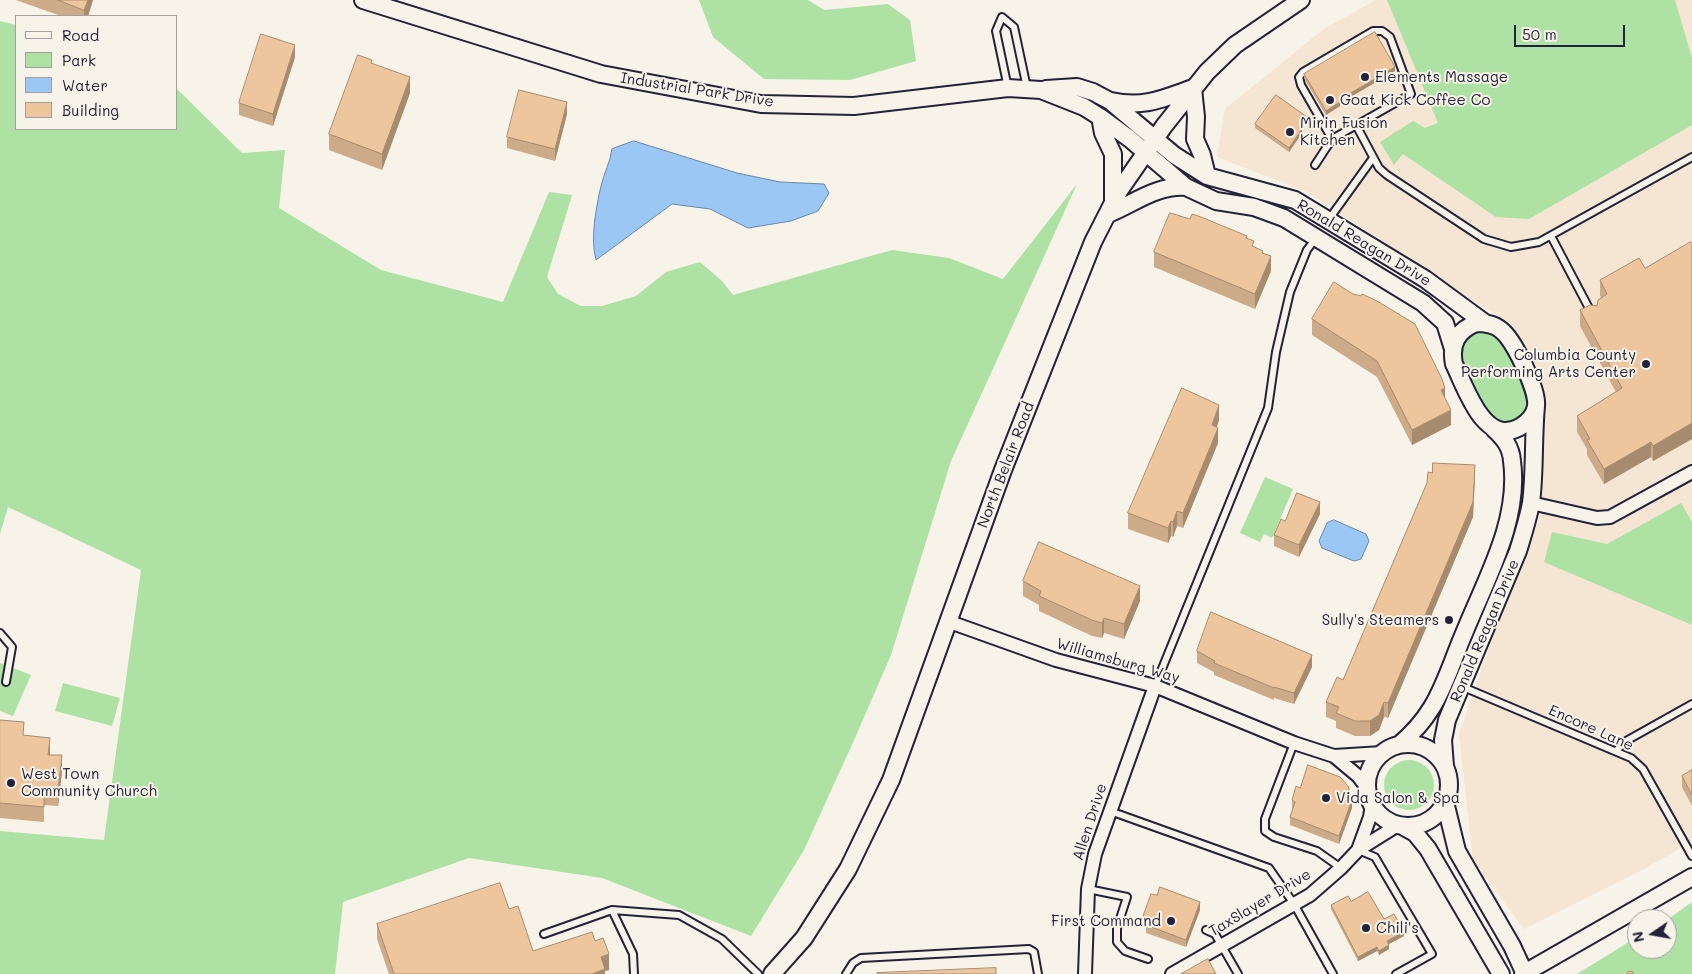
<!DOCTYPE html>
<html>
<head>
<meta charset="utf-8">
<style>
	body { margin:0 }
	#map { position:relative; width:1692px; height:974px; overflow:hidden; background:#f7f3e8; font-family:Mali,sans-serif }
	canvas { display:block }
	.legend { position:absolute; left:15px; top:15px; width:162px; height:115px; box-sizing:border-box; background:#f7f3e8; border:1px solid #a29fa3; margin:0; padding:6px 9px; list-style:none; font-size:15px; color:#22223b }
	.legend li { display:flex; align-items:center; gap:10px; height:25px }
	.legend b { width:25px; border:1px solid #a29fa3 }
	.north { position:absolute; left:1627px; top:909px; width:50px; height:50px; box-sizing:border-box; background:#f7f3e8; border:1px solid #a29fa3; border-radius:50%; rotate:258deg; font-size:14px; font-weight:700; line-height:20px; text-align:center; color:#22223b }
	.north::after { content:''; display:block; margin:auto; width:18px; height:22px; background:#22223b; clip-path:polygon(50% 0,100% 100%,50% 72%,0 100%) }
	.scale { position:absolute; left:1514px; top:25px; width:111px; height:22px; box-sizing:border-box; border:2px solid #22223b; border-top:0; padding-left:6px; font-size:15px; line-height:18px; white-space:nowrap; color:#22223b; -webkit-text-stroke:4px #f7f3e8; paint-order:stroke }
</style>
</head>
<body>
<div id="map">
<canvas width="1692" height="974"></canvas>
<ul class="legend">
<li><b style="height:6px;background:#f7f3e8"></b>Road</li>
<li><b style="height:14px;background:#ade2a4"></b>Park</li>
<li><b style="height:14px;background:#9ac7f4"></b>Water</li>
<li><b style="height:14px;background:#eec69e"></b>Building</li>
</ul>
<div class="north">N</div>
<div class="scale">50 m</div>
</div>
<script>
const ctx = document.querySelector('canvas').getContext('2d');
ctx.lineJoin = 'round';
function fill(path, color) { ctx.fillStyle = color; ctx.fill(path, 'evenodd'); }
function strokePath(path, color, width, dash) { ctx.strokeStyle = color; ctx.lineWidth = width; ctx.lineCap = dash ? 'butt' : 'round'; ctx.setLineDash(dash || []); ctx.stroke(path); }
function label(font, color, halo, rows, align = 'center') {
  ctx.font = font + ' Mali,sans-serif'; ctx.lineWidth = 4; ctx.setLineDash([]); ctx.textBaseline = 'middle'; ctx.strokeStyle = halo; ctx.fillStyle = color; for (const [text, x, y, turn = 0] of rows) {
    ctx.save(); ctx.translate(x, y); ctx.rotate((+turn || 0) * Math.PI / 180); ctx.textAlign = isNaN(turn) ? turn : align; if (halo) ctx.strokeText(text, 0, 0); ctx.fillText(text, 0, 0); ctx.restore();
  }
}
fill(new Path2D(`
	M 1376,0 L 1692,0 L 1692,841 L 1648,867 L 1524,929 L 1473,860 L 1459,734 L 1535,515 L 1547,399 L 1511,323 L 1467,297 L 1307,192 L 1217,157 L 1225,109 L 1325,28 Z`), '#f4e6d2');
fill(new Path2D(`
	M 699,0 L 808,0 L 824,10 L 888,4 L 910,20 L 916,61 L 850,80 L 764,79 L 713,37 Z
	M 1387,0 L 1675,0 L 1692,58 L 1692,125 L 1529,219 L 1496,217 L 1403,154 L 1394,165 L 1380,142 L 1413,121 L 1425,128 L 1438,123 Z
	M 0,21 L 16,25 L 16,129 L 176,129 L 176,88 L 242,153 L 285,150 L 279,208 L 381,270 L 503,302 L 549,192 L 572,195 L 547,277 L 558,294 L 581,306 L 602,306 L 636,296 L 666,272 L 700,262 L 722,281 L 733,295 L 892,250 L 949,258 L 1003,279 L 1077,184 L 951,461 L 891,655 L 855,738 L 804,850 L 751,936 L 602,878 L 469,858 L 343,902 L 335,974 L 0,974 L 0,831 L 104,840 L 141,570 L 8,507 L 0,534 Z
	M 1487,330 L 1500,336 L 1528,390 L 1529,408 L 1524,416 L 1516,421 L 1501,422 C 1486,415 1481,399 1474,385 C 1463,364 1447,332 1487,330 Z
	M 1265,477 L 1293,489 L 1272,538 L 1264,534 L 1260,542 L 1240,533 Z
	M 1681,503 L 1692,522 L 1692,625 L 1544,562 L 1552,532 L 1607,544 Z
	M 0,663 L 31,675 L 13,716 L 0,711 Z
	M 63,683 L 120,698 L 112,726 L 55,711 Z
	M1384 785a25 25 0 1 1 50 0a25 25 0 1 1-50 0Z
	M 1692,902 L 1692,974 L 1577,974 L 1637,937 L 1637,949 L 1667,949 L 1667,920 Z`), '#ade2a4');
const water = new Path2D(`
	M 634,141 L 737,173 L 780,182 L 824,184 L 829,193 L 818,211 L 791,221 L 748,228 L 710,209 L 672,204 L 596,260 C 590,239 596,208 601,186 C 604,173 610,163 612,149 Z
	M 1334,520 L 1366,534 L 1369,541 L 1361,559 L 1354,561 L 1322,548 L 1319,541 L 1327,523 Z`);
fill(water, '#9ac7f4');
strokePath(water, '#6a85aa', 1);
const service = new Path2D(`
	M 1008,88 L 996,31 L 1002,17 L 1014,27 L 1027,88
	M 1356,125 L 1379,168 L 1387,175 L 1484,239 L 1511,247 L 1539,242 L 1692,157
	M 1315,165 L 1332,139 L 1411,94 L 1390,37 L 1382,31 L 1373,31 L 1303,72 L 1299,77 L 1301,85 L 1332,139
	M 1329,219 L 1373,158
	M 1551,236 L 1591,312
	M 0,633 L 12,647 L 6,682
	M 1155,686 L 1268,408 L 1276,352 L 1290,292 L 1307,250 L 1316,238
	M 1463,687 L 1631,758 L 1643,769 L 1692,856
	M 1294,743 L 1265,819 L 1265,831 L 1274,837 L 1317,851 L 1341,868
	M 1617,750 L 1626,741 L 1692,704
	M 1110,811 L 1269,868 L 1294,904 L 1333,974
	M 1358,850 L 1375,857 L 1432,954 L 1396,974
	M 1088,889 L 1127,897 L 1117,928 L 1117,942 L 1125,951 L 1148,959
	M 612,910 L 679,915 L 722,939 L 758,974
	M 1206,930 L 1215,934 L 1238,974
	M 544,934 L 612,910 L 633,954 L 634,974
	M 846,974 L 853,963 L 861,958 L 1029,949 L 1034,952 L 1038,974`);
const minor = new Path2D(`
	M 1531,503 L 1597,518 L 1610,517 L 1692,472
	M 947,621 L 1056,660 L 1155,686 L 1294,743 L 1334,756 L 1358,776 L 1367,788
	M 1334,756 L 1382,753
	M 1358,850 L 1370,817 L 1372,804
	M 1085,974 L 1088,889 L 1095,854 L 1155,686
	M 1172,974 L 1310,895 L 1341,868 L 1358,850 L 1398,825`);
const tertiary = new Path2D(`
	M 363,0 L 601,74 L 761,104 L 854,106 L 1008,88 L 1041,90 L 1084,107 L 1100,117 L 1130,139 L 1186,187 L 1216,201 L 1254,207 L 1284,218 L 1423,303 L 1445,323 L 1453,349
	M 1046,89 L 1077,87 L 1093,92 L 1110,101 L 1174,155 L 1207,176 L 1295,200 L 1425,279 L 1485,323
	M 1111,101 C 1144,108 1162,99 1193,88 L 1196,117 L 1195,139 L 1202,155 L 1207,176
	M 1100,117 L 1103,133 L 1113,154 L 1113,200
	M 1108,214 C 1135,203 1156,185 1186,187
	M 1476,323 C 1486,323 1494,324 1501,330 C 1514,340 1538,390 1536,406 C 1535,415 1528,422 1520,427 C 1484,447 1466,388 1454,364 C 1450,344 1457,331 1476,323 Z
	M1367 785a41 41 0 1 1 82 0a41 41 0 1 1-82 0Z
	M 1399,745 C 1412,734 1423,722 1432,707 C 1446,684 1454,656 1465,631 C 1487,577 1520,520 1512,461 C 1511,447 1504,438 1494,429
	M 1445,766 L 1443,740 L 1447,720 L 1518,551 C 1523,535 1528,519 1531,503 C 1535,472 1533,438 1536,406
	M 1445,802 L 1457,851 L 1512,946 L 1525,974
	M 1402,826 L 1415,833 L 1428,849 L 1501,974
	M 772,974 L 804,938 L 848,869 L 891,780 L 1003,470 L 1093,242 L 1119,191 L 1164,126 L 1207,72 L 1235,45 L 1301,0
	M 1523,974 L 1692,877`);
strokePath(service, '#22223b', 10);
strokePath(minor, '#22223b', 16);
strokePath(tertiary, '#22223b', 20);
strokePath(service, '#f7f3e8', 6);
strokePath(minor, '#f7f3e8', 12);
strokePath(tertiary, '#f7f3e8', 16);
fill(new Path2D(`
	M 16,0 L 93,0 L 88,16 L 61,16 Z
	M 295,57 L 273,126 L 239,115 L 239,103 Z
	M 372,63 L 410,93 L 382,170 L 329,150 L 329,134 Z
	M 1395,71 L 1340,103 L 1340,106 L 1326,115 L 1304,78 L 1304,74 Z
	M 567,114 L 555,161 L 507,148 L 507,137 Z
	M 1307,121 L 1301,129 L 1302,133 L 1289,152 L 1255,128 L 1255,124 Z
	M 1247,238 L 1254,247 L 1263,253 L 1271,271 L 1255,309 L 1154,267 L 1154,252 Z
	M 1692,244 L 1692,439 L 1653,461 L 1651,457 L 1604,484 L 1587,455 L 1587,449 L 1577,432 L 1577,416 L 1616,392 L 1580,326 L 1580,310 L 1597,306 L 1601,298 L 1600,295 L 1600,280 L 1645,268 Z
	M 1312,319 L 1445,398 L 1451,425 L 1412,445 L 1377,377 L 1312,335 Z
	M 1219,420 L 1217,427 L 1218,443 L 1183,528 L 1177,526 L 1173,537 L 1171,536 L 1168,543 L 1128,529 L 1128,513 Z
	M 1475,481 L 1473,517 L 1388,718 L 1384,717 L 1379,730 L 1370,736 L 1355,736 L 1336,728 L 1336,721 L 1326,717 L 1326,702 L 1343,680 Z
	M 1320,514 L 1299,557 L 1274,546 L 1274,535 L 1285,521 Z
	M 1023,581 L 1140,601 L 1124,639 L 1104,633 L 1102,638 L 1092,636 L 1039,611 L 1039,605 L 1023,596 Z
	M 1197,651 L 1312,667 L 1294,704 L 1274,698 L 1274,700 L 1214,675 L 1214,672 L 1197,663 Z
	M 0,720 L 24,735 L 49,755 L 62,771 L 58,806 L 44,805 L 44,822 L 0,818 Z
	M 1692,770 L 1692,806 L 1682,787 L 1682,776 Z
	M 1292,800 L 1352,808 L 1339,844 L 1290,825 L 1290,817 L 1293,809 L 1292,808 Z
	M 1351,901 L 1384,919 L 1404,936 L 1389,944 L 1389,949 L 1379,955 L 1377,951 L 1358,961 L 1331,909 L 1331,905 Z
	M 509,909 L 533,951 L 595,941 L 609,970 L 605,971 L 605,974 L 389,974 L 377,939 L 377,924 Z
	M 1200,910 L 1186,947 L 1146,933 L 1146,925 L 1143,924 L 1143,916 Z`), '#cdaa88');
fill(new Path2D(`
	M 88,0 L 93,0 L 88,16 L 84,16 L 84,10 Z
	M 295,45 L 295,57 L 273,126 L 273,114 Z
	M 1395,67 L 1395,71 L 1340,103 L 1340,106 L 1326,115 L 1326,111 L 1339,100 Z
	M 410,77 L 410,93 L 382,170 L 382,154 Z
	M 567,102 L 567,114 L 555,161 L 555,149 Z
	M 1307,117 L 1307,121 L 1299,131 L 1299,128 Z
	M 1302,129 L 1302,133 L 1289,152 L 1289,148 Z
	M 1271,256 L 1271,271 L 1255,309 L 1255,294 Z
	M 1445,388 L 1445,403 L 1441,390 Z
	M 1219,405 L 1219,420 L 1212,441 L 1212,425 Z
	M 1451,410 L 1451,425 L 1412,445 L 1412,430 Z
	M 1692,423 L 1692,439 L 1653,461 L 1653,446 Z
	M 1218,428 L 1218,443 L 1183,528 L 1183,513 Z
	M 1651,442 L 1651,457 L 1604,484 L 1604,469 Z
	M 1475,465 L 1473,517 L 1388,718 L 1388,703 Z
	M 1320,502 L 1320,514 L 1299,557 L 1299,545 Z
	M 1177,511 L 1177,526 L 1173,537 L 1173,522 Z
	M 1171,521 L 1171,536 L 1168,543 L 1168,528 Z
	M 1140,586 L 1140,601 L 1124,639 L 1124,624 Z
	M 1104,618 L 1104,633 L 1102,638 L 1102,623 Z
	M 1312,655 L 1312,667 L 1294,704 L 1294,693 Z
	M 1384,702 L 1384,717 L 1379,730 L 1370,736 L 1370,721 Z
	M 50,738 L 50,753 L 48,770 L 48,755 Z
	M 62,755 L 62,771 L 58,806 L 58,791 Z
	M 1352,800 L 1352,808 L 1339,844 L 1339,836 Z
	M 1200,902 L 1200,910 L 1186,947 L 1186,940 Z
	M 1404,932 L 1404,936 L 1387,945 L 1387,941 Z
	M 1389,945 L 1389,949 L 1379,955 L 1379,951 Z
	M 1377,947 L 1377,951 L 1358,961 L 1358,957 Z
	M 609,954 L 609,970 L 605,971 L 605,974 L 592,974 L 601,957 Z`), '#a78b6f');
const building = new Path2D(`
	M 58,0 L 88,0 L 84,10 Z
	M 1375,32 L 1395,67 L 1339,100 L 1340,102 L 1326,111 L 1304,74 Z
	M 261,34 L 295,45 L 273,114 L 239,103 Z
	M 358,55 L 372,60 L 371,63 L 410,77 L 382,154 L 329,134 Z
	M 519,90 L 567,102 L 555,149 L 507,137 Z
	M 1276,95 L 1307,117 L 1299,128 L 1302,129 L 1289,148 L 1255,124 Z
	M 1170,213 L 1190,219 L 1192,214 L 1201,217 L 1247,236 L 1246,238 L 1254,241 L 1252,246 L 1263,251 L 1262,253 L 1271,256 L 1255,294 L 1154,252 Z
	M 1691,242 L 1692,244 L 1692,423 L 1653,446 L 1651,442 L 1604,469 L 1587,440 L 1590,439 L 1577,416 L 1622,388 L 1580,310 L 1590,305 L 1597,306 L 1598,300 L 1607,294 L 1600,280 L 1639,258 L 1645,268 Z
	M 1334,282 L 1353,294 L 1361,296 L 1362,294 L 1377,301 L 1415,324 L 1442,379 L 1445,388 L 1441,390 L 1451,410 L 1412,430 L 1377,361 L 1312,319 Z
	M 1182,388 L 1219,405 L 1212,425 L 1218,428 L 1183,513 L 1177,511 L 1173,522 L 1171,521 L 1168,528 L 1128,513 Z
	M 1433,463 L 1475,465 L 1473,502 L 1388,703 L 1384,702 L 1379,715 L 1370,721 L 1355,721 L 1336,713 L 1339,707 L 1326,702 L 1337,677 L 1343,680 L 1427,483 L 1428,472 L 1432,473 Z
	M 1297,493 L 1320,502 L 1299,545 L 1274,535 L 1281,519 L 1285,521 Z
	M 1039,542 L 1140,586 L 1124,624 L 1104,618 L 1102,623 L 1092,620 L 1039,596 L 1041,591 L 1023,581 Z
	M 1211,612 L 1312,655 L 1294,693 L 1274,687 L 1274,688 L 1214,663 L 1215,661 L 1197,651 Z
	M 0,720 L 24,722 L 23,735 L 50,738 L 48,755 L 62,755 L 58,791 L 44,789 L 44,807 L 0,803 Z
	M 1308,765 L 1340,777 L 1348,786 L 1352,800 L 1339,836 L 1290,817 L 1295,802 L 1292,800 L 1296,786 L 1300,788 Z
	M 1692,770 L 1692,795 L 1682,776 Z
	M 500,883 L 509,909 L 518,906 L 533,951 L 592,932 L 595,941 L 603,938 L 609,954 L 601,957 L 605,969 L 592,974 L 394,974 L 377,924 Z
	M 1160,887 L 1200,902 L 1186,940 L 1146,925 L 1148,918 L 1143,916 L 1151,894 L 1157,895 Z
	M 1368,892 L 1384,919 L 1394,914 L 1404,932 L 1387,941 L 1389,945 L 1379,951 L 1377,947 L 1358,957 L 1331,905 L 1348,896 L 1351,901 Z
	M 1208,959 L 1216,974 L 1181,974 Z
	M 996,968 L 996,974 L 877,974 L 877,973 Z
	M 1629,971 L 1633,972 L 1633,974 L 1627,974 Z`);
fill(building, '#eec69e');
strokePath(building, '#a78b6f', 1);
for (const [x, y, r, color] of [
	[1365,77,5,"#22223b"],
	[1330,100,5,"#22223b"],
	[1290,132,5,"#22223b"],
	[1646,364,5,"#22223b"],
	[1449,620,5,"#22223b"],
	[11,783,5,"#22223b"],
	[1326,798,5,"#22223b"],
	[1171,921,5,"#22223b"],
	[1366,928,5,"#22223b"]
]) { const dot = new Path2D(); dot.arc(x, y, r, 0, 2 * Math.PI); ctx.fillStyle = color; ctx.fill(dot); strokePath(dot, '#f7f3e8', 2); }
label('15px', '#22223b', '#f7f3e8', [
	["Elements Massage",1375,77],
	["Goat Kick Coffee Co",1340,100],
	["Mirin Fusion",1300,123],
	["Kitchen",1300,140],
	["Columbia County",1636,355,"right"],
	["Performing Arts Center",1636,372,"right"],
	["Sully's Steamers",1439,620,"right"],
	["West Town",21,774],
	["Community Church",21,791],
	["Vida Salon & Spa",1336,798],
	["First Command",1161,921,"right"],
	["Chili's",1376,928]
], 'left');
label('15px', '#22223b', '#f7f3e8', [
	["Industrial Park Drive",697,90,9],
	["Ronald Reagan Drive",1364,243,31],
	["North Belair Road",1006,465,-69],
	["Ronald Reagan Drive",1485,631,-67],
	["Williamsburg Way",1118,661,16],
	["Encore Lane",1591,728,24],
	["Allen Drive",1090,822,-72],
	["TaxSlayer Drive",1260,903,-31]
]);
</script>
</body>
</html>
